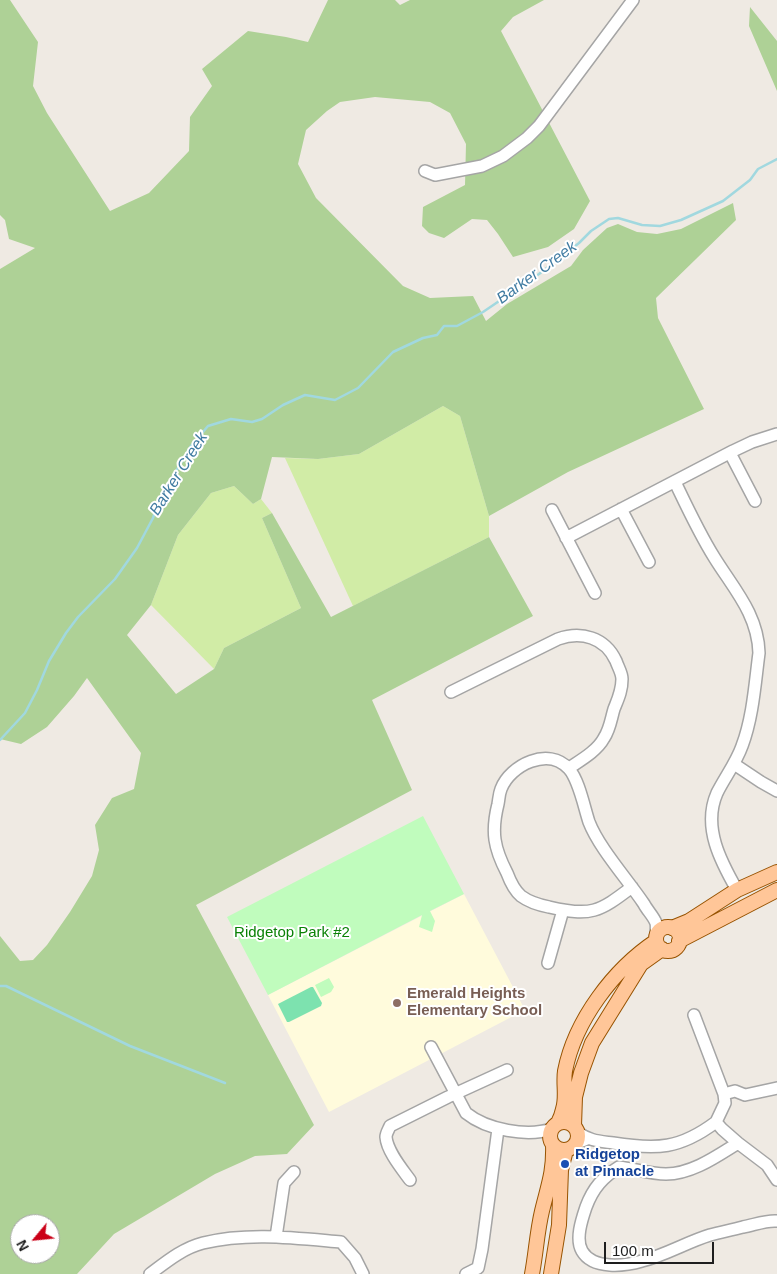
<!DOCTYPE html>
<html>
<head>
<meta charset="utf-8">
<style>
	body { margin:0 }
	#map { position:relative; width:777px; height:1274px; overflow:hidden; background:#efeae3; font-family:Arial,sans-serif }
	canvas { display:block }
	.north { position:absolute; left:10px; top:1214px; width:50px; height:50px; box-sizing:border-box; background:#fff; border:1px solid #a5a5a5; border-radius:50%; rotate:242deg; font-size:14px; font-weight:700; line-height:20px; text-align:center; color:#1e1e1e }
	.north::after { content:''; display:block; margin:auto; width:18px; height:22px; background:#cb0018; clip-path:polygon(50% 0,100% 100%,50% 72%,0 100%) }
	.scale { position:absolute; left:604px; top:1242px; width:110px; height:22px; box-sizing:border-box; border:2px solid #1e1e1e; border-top:0; padding-left:6px; font-size:15px; line-height:18px; white-space:nowrap; color:#1e1e1e; -webkit-text-stroke:4px #fff; paint-order:stroke }
</style>
</head>
<body>
<div id="map">
<canvas width="777" height="1274"></canvas>
<div class="north">N</div>
<div class="scale">100 m</div>
</div>
<script>
const ctx = document.querySelector('canvas').getContext('2d');
ctx.lineJoin = 'round';
function fill(path, color) { ctx.fillStyle = color; ctx.fill(path, 'evenodd'); }
function strokePath(path, color, width, dash) { ctx.strokeStyle = color; ctx.lineWidth = width; ctx.lineCap = dash ? 'butt' : 'round'; ctx.setLineDash(dash || []); ctx.stroke(path); }
function label(font, color, halo, rows, align = 'center') {
  ctx.font = font + ' Arial,sans-serif'; ctx.lineWidth = 4; ctx.setLineDash([]); ctx.textBaseline = 'middle'; ctx.strokeStyle = halo; ctx.fillStyle = color; for (const [text, x, y, turn = 0] of rows) {
    ctx.save(); ctx.translate(x, y); ctx.rotate((+turn || 0) * Math.PI / 180); ctx.textAlign = isNaN(turn) ? turn : align; if (halo) ctx.strokeText(text, 0, 0); ctx.fillText(text, 0, 0); ctx.restore();
  }
}
fill(new Path2D(`
	M 464,894 L 525,1010 L 329,1112 L 268,995 Z`), '#fffbdc');
fill(new Path2D(`
	M 443,406 L 460,416 L 489,516 L 489,537 L 353,606 L 285,458 L 318,459 L 359,454 Z
	M 234,486 L 253,504 L 261,499 L 272,513 L 262,518 L 301,608 L 224,648 L 214,669 L 151,605 L 178,535 L 211,493 Z`), '#d1eca6');
fill(new Path2D(`
	M 0,0 L 10,0 L 38,42 L 33,86 L 47,113 L 110,211 L 149,193 L 189,151 L 190,117 L 212,86 L 202,69 L 248,31 L 286,37 L 308,42 L 328,0 L 395,0 L 400,5 L 410,0 L 544,0 L 513,17 L 501,31 L 590,201 L 574,229 L 548,247 L 513,257 L 498,234 L 487,220 L 472,219 L 444,238 L 429,233 L 422,226 L 423,207 L 465,185 L 466,144 L 450,113 L 430,102 L 375,97 L 340,102 L 327,111 L 306,130 L 298,164 L 316,198 L 403,286 L 430,298 L 473,296 L 486,321 L 507,304 L 571,266 L 583,250 L 607,228 L 618,224 L 637,232 L 657,234 L 681,229 L 733,203 L 736,220 L 656,298 L 658,318 L 704,409 L 568,472 L 489,516 L 460,416 L 443,406 L 359,454 L 318,459 L 272,457 L 261,499 L 253,504 L 234,486 L 211,493 L 178,535 L 151,605 L 127,635 L 176,694 L 214,669 L 224,648 L 301,608 L 262,518 L 272,513 L 331,617 L 489,537 L 533,616 L 372,700 L 412,790 L 196,905 L 314,1125 L 287,1154 L 255,1156 L 215,1174 L 114,1234 L 77,1274 L 0,1274 L 0,936 L 20,961 L 33,960 L 47,945 L 70,912 L 92,876 L 99,850 L 95,825 L 112,798 L 134,789 L 141,753 L 87,678 L 74,696 L 47,727 L 21,744 L 0,739 L 0,269 L 35,248 L 9,239 L 5,220 L 0,215 ZM 20,1224 L 50,1224 L 50,1254 L 20,1254 Z
	M 750,7 L 777,41 L 777,91 L 749,26 Z`), '#aed196');
fill(new Path2D(`
	M 423,816 L 464,894 L 430,911 L 435,921 L 432,932 L 419,927 L 422,915 L 268,995 L 227,917 Z
	M 329,978 L 334,987 L 331,992 L 321,997 L 315,985 Z`), '#c0fcbd');
fill(new Path2D(`
	M 311,987 L 313,987 L 322,1003 L 321,1006 L 289,1022 L 287,1022 L 278,1004 Z`), '#7de2af');
strokePath(new Path2D(`
	M 0,740 L 25,713 L 37,690 L 49,661 L 66,633 L 78,617 L 115,579 L 137,548 L 153,518 L 159,500 L 191,446 L 208,426 L 231,419 L 252,422 L 262,419 L 283,405 L 305,395 L 335,400 L 358,388 L 393,352 L 423,338 L 437,335 L 444,326 L 457,326 L 483,312 L 539,274 L 579,243 L 591,231 L 609,219 L 618,218 L 642,225 L 660,226 L 681,220 L 723,201 L 750,180 L 758,169 L 777,159
	M 0,986 L 6,986 L 130,1046 L 225,1083`), '#a1d8df', 2.5);
const minor = new Path2D(`
	M 425,171 L 435,175 L 482,166 L 503,156 L 527,138 L 539,126 L 633,0
	M 730,453 L 755,501
	M 675,482 C 687,507 699,533 714,557 C 733,588 758,614 759,653 C 755,683 753,717 742,746 C 736,763 725,777 717,793 C 702,827 721,862 737,890
	M 621,509 L 649,562
	M 552,510 L 595,593
	M 566,538 L 733,451 L 752,442 L 777,434
	M 451,692 L 558,639 C 581,631 605,637 616,661 C 618,667 622,673 622,679 C 622,691 618,699 614,709 C 611,719 610,729 604,738 C 597,751 581,760 569,768
	M 734,764 L 761,782 L 777,791
	M 632,887 C 599,912 591,917 549,907 C 539,905 529,902 521,896 C 514,890 510,881 507,873 C 494,848 491,832 498,804 C 499,799 499,794 501,789 C 510,765 549,746 569,769 C 579,780 584,807 589,822 C 599,848 628,880 644,904 C 647,910 654,917 656,923 C 657,927 656,931 656,935
	M 548,963 L 563,910
	M 694,1015 L 724,1094 L 725,1103 L 716,1122 L 722,1129 L 738,1143 L 767,1165 L 777,1180
	M 431,1047 L 466,1113 C 487,1130 527,1137 552,1129
	M 724,1094 L 735,1091 L 745,1095 L 777,1088
	M 577,1132 C 590,1141 598,1141 613,1143 C 657,1150 680,1149 716,1122
	M 738,1143 C 717,1156 692,1174 666,1174 C 651,1174 634,1169 619,1167 C 603,1177 593,1188 586,1207 C 582,1219 575,1239 582,1251 C 593,1270 625,1266 642,1261 C 666,1255 687,1242 710,1235 C 721,1232 732,1230 743,1227 C 754,1225 766,1220 777,1221
	M 575,1144 L 587,1139
	M 410,1180 C 402,1169 387,1151 386,1137 C 386,1133 389,1129 390,1126 L 448,1097 L 507,1070
	M 276,1237 L 284,1183 L 294,1172
	M 150,1274 C 166,1262 183,1248 203,1243 C 248,1232 295,1238 341,1242 L 355,1258 L 363,1274
	M 466,1274 L 478,1268 L 482,1249 L 498,1129`);
const major = new Path2D(`
	M656 939a12 12 0 1 1 24 0a12 12 0 1 1-24 0Z
	M 672,928 L 689,921 L 737,890 L 777,872
	M 679,941 L 777,890
	M550 1136a14 14 0 1 1 28 0a14 14 0 1 1-28 0Z
	M 558,1123 C 560,1119 562,1114 563,1109 C 567,1097 563,1083 565,1071 C 575,1020 614,969 656,941
	M 574,1126 L 575,1097 L 581,1073 L 592,1043 L 641,964 L 662,949
	M 532,1274 C 536,1253 537,1232 542,1211 C 548,1186 554,1172 553,1145
	M 551,1274 L 559,1225 L 561,1170 L 566,1150`);
strokePath(minor, '#a5a5a5', 14);
strokePath(major, '#975300', 16);
strokePath(minor, '#fff', 11);
strokePath(major, '#ffc698', 14);
for (const [x, y, r, color] of [
	[397,1003,5,"#8d6e63"],
	[565,1164,5,"#1a4fb4"]
]) { const dot = new Path2D(); dot.arc(x, y, r, 0, 2 * Math.PI); ctx.fillStyle = color; ctx.fill(dot); strokePath(dot, '#fff', 2); }
label('15px', '#0a8106', '#fff', [
	["Ridgetop Park #2",292,933]
]);
label('bold 15px', '#785e54', '#fff', [
	["Emerald Heights",407,994],
	["Elementary School",407,1011]
], 'left');
label('bold 15px', '#164399', '#fff', [
	["Ridgetop",575,1155],
	["at Pinnacle",575,1172]
], 'left');
label('italic 16px', '#417ca2', '#fff', [
	["Barker Creek",537,273,-36],
	["Barker Creek",179,474,-58]
]);
</script>
</body>
</html>
